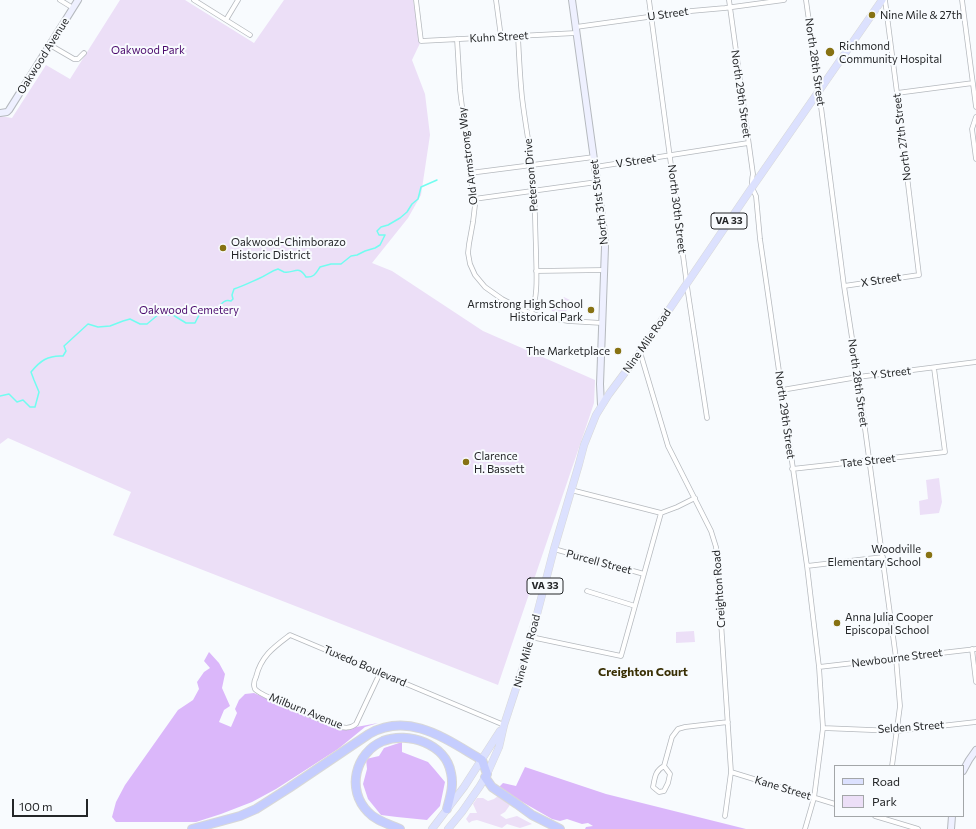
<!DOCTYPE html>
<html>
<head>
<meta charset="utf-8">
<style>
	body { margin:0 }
	#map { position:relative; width:976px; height:829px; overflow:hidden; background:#f8fbfe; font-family:Commissioner,sans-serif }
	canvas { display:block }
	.legend { position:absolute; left:834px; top:765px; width:130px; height:52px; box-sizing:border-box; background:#f8fbfe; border:1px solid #a3a6a8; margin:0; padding:5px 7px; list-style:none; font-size:12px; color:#242628 }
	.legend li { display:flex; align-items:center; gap:8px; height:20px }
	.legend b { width:20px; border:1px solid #a3a6a8 }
	.scale { position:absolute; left:12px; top:799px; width:76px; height:18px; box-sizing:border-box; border:2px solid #242628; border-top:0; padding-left:5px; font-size:12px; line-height:14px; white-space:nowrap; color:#242628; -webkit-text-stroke:3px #f8fbfe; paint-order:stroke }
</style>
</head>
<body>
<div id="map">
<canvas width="976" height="829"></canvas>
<ul class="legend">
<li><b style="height:5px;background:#dce1fe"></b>Road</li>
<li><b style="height:11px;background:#ecdff7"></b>Park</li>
</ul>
<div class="scale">100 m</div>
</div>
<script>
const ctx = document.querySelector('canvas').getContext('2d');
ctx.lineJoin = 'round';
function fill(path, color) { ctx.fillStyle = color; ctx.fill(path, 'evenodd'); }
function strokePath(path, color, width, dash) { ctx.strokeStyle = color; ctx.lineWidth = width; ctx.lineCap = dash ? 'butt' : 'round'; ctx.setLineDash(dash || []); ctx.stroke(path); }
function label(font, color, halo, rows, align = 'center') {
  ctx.font = font + ' Commissioner,sans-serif'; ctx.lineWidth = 4; ctx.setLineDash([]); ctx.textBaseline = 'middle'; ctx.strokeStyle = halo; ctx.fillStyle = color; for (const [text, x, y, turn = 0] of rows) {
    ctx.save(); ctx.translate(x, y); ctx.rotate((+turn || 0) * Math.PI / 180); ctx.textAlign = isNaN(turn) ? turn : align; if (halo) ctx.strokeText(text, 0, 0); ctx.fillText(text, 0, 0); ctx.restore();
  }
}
fill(new Path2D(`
	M 120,0 L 185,0 L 254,43 L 284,0 L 413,0 L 421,41 L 412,60 L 425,94 L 430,135 L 421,195 L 408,218 L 372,263 L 392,271 L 483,331 L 595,380 L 594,403 L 587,424 L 498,685 L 113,535 L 131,492 L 8,438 L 0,444 L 0,116 L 12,118 L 46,65 L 70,79 Z
	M 564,297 L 570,300 L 569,308 L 564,313 L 558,313 L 552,311 L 551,308 Z
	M 939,478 L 942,502 L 939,513 L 920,515 L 919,501 L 928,499 L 926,480 Z
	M 694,631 L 695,642 L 676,643 L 676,632 Z
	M 498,796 L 510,805 L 505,812 L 500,815 L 506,819 L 517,816 L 532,824 L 520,828 L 507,824 L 502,828 L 477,820 L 472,821 L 469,823 L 466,819 L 470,813 L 477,813 L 473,804 L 477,798 L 483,798 L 488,801 L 494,799 Z`), '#ecdff7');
fill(new Path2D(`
	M 209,652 L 219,663 L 225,674 L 222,688 L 230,706 L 224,710 L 219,722 L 231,727 L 237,713 L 235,709 L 239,700 L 245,694 L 254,693 L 297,712 L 340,730 L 378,723 L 365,727 L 338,749 L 276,789 L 252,802 L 221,814 L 196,822 L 116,822 L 112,817 L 116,802 L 125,785 L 178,710 L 193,700 L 199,689 L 197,682 L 204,672 L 210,668 L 204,661 Z
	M 402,742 L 402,752 L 428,762 L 435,770 L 445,782 L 440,806 L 427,820 L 397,817 L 381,815 L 368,799 L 363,784 L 367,769 L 366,759 L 379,756 L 384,748 Z
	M 525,767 L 606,794 L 746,829 L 585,829 L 586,827 L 593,826 L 588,823 L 582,824 L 567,819 L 560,821 L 552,819 L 498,788 L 503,783 L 516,786 Z`), '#dbb7fa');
strokePath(new Path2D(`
	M 0,396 L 9,394 L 17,402 L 23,400 L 30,407 L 35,407 L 39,392 L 34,380 L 31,372 C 40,361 48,355 63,356 L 66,351 L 64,346 L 88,324 L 98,327 L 110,326 L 123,321 L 130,319 L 140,324 L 147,324 L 159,314 L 173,315 L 186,323 L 195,323 C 198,317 200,311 206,308 L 210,311 L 214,312 C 220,307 223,298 231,301 L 233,299 L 232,295 L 234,289 C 243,286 251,282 260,278 C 267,275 271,271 278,269 C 280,270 282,271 284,272 C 294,274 298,264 306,277 C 314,278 316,273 320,267 L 331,264 L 341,264 L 351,256 L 357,255 L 365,251 L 375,248 L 380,245 L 385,235 L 379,235 L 377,231 L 381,227 L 388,225 L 400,218 L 407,212 L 412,204 L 418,199 L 421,187 L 437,180`), '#71fdf0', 1.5);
const street = new Path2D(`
	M 60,0 L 73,8
	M 194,0 L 250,35
	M 416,0 L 421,41 L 576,33
	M 496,0 L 501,37
	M 649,0 L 688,293 L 707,418
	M 729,0 L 753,174 C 751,181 752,190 756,196 L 760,239 L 807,566 L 819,667 L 823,728 L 814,798 L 805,829
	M 806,0 L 820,99 L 844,286 L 858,377 L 896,658 L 900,706 L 892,766
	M 962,0 L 976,107
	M 226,20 L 238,0
	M 576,27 L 691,11 L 725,8 L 784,0
	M 518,36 C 519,57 520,77 522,97 C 525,123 530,148 533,173 C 535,199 535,224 536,250 C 536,270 539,295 531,313
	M 457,39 L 460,90 L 471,180 L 475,205 L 473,222 L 469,244 L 468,253 L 470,264 L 475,275 L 485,287 L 502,299 L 525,311 L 539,316 L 568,321 L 602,323
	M 50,45 L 74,59 L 78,59 L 84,53
	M 897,93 L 973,83
	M 976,117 L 972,129 L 976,159
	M 595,167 L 748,143
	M 470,173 L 594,157
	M 474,199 L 597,182
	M 536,271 L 604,270
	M 844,286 L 919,275 L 897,93 L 885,0
	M 640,352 L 668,446 L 711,531 L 716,547 L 731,772 L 725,816
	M 782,390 L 858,377 L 976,362
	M 792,469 L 945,452 L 934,368
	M 571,490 L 661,513 L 677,507 L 695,498
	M 554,549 L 644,574
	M 807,566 L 883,557
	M 587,591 L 635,606
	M 531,637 L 621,656 L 661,513
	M 972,649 L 976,682
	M 819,667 L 976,649
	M 380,673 L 356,724 C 350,729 344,728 337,726 C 325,721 261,697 255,689 C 253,685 254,681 256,677 C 261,656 274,647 290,635 L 504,725
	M 823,728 L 896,731 L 976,722
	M 664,766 L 670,774 L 668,783 L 664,791 L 659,792 L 653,787 C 655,777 655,771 664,766 L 672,737 L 678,729 L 685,727 L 728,722
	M 731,772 L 835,804
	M 875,816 L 918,829`);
const secondary = new Path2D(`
	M 572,0 L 604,232 L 605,247 L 600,384 L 601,405
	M 0,113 L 7,112 L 9,110 L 78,0
	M 963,771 L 969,760 L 976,750
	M 951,829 L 952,816`);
const primary = new Path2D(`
	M 432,829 L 464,787 L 500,731
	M 448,829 L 462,812 L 480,786 L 487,774 L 499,747 L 504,725 L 524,664 L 554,549 L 579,464 L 584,445 L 596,415 L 609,394 L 641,351 L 753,186 L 882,0`);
const highway = new Path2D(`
	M 485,777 L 492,787 L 517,804 L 532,815 L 560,829
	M 192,829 L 240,816 L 256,809 L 289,788 L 369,734 C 410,711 447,740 482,760 L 487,774
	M 400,829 C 389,824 376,821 368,812 C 346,790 355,753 383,741 C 408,731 446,744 451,773 C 454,786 450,797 447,809`);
strokePath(street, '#b5b9be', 5.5);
strokePath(secondary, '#b5b9be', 8);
strokePath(primary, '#d8d8d8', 8);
strokePath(highway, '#d8d8d8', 10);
strokePath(street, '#fff', 4);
strokePath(secondary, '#eef0ff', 6);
strokePath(primary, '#dce1fe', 7);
strokePath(highway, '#c5cdfe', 8);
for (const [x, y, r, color] of [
	[872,15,4,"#877213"],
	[830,52,5,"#877213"],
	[223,248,4,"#877213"],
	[591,310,4,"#877213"],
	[618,351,4,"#877213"],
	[466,462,4,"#877213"],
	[929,555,4,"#877213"],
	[837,623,4,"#877213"]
]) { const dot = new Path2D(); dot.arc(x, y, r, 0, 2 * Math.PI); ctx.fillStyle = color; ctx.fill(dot); strokePath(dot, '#f8fbfe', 1.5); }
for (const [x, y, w] of [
	[729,221,36],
	[545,586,36]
]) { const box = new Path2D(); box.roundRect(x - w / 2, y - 8, w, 16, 3); ctx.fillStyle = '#f8fbfe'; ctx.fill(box); strokePath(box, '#242628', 1); }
label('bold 10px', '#242628', null, [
	["VA 33",729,221],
	["VA 33",545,586]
]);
label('11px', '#242628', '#f8fbfe', [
	["U Street",668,14,-8],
	["Kuhn Street",499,37,-3],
	["Oakwood Avenue",43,56,-58],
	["North 28th Street",815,62,82],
	["North 29th Street",741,94,82],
	["North 27th Street",902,137,-97],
	["Old Armstrong Way",468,156,-97],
	["V Street",636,161,-9],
	["Peterson Drive",531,175,-95],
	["North 31st Street",599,202,-97],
	["North 30th Street",677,209,83],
	["X Street",881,280,-9],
	["Nine Mile Road",647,341,-55],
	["Y Street",891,373,-7],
	["North 28th Street",858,383,82],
	["North 29th Street",785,415,82],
	["Tate Street",868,461,-6],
	["Purcell Street",599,562,15],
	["Creighton Road",719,589,-94],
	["Nine Mile Road",527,651,-75],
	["Newbourne Street",897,658,-7],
	["Tuxedo Boulevard",365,666,23],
	["Milburn Avenue",306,711,22],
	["Selden Street",911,727,-4],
	["Kane Street",783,788,17]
]);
label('11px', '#242628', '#f8fbfe', [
	["Nine Mile & 27th",880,15],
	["Richmond",839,46],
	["Community Hospital",839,59],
	["Oakwood-Chimborazo",231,242],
	["Historic District",231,255],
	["Armstrong High School",583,304,"right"],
	["Historical Park",583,317,"right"],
	["The Marketplace",610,351,"right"],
	["Clarence",474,456],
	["H. Bassett",474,469],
	["Woodville",921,549,"right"],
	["Elementary School",921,562,"right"],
	["Anna Julia Cooper",845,617],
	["Episcopal School",845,630]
], 'left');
label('11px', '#49076b', '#f8fbfe', [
	["Oakwood Park",148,50],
	["Oakwood Cemetery",189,310]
]);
label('bold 12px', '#3a3005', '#f8fbfe', [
	["Creighton Court",643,672]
]);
</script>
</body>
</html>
